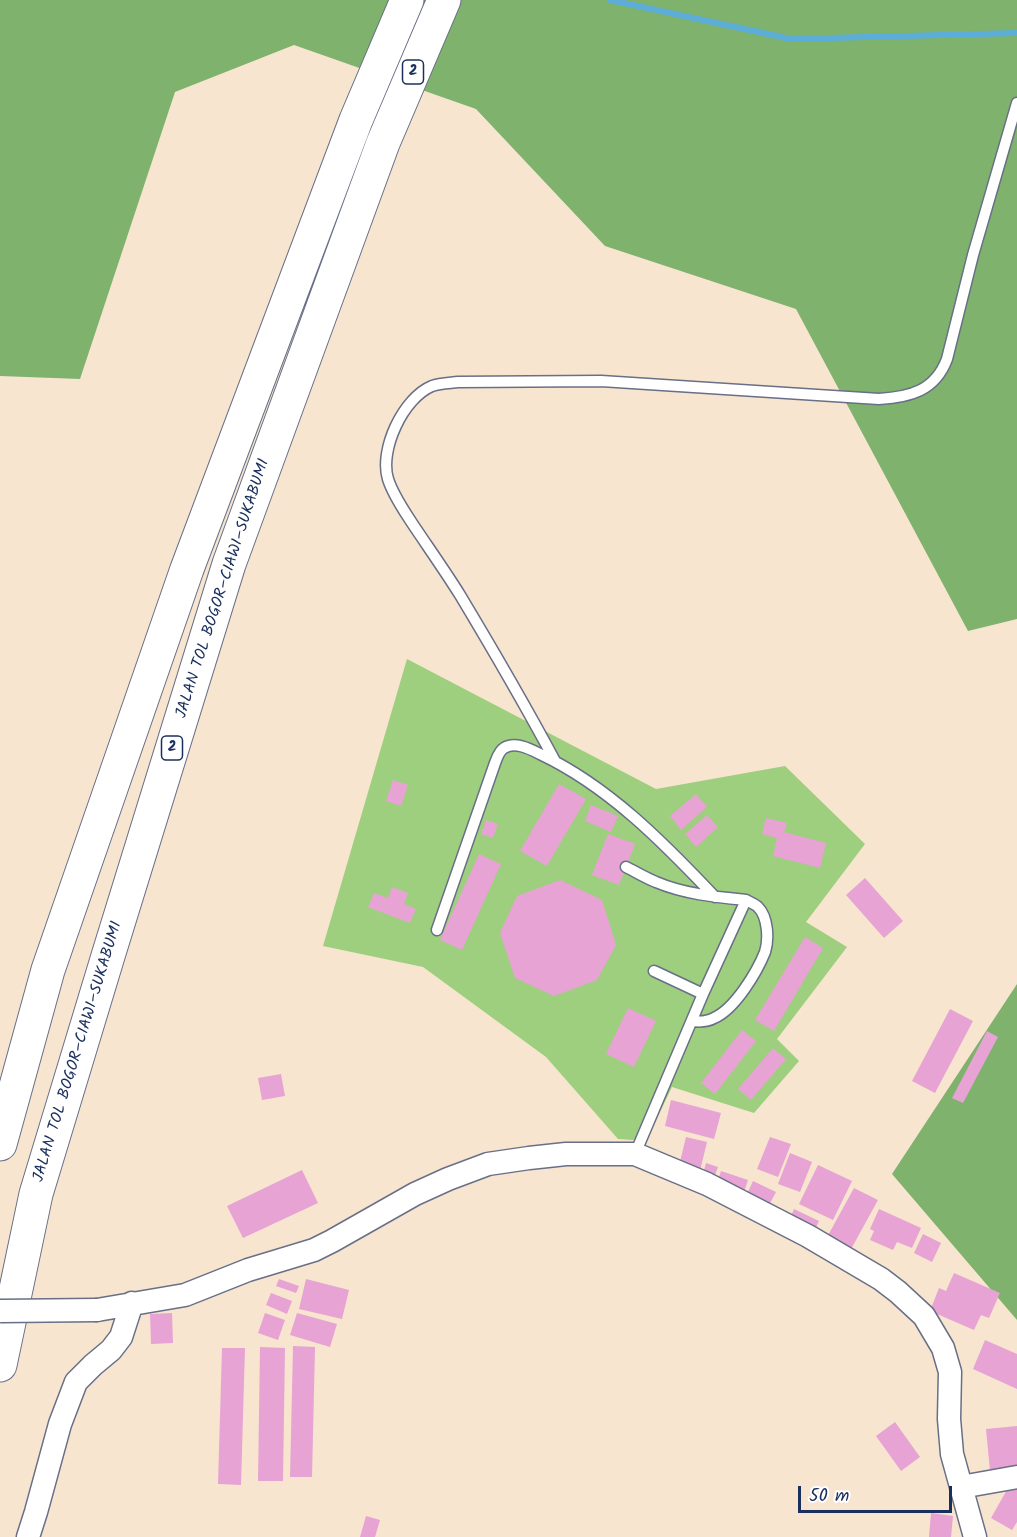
<!DOCTYPE html>
<html>
<head>
<meta charset="utf-8">
<style>
	body { margin:0 }
	#map { position:relative; width:1017px; height:1537px; overflow:hidden; background:#f7e5d0; font-family:Kalam,sans-serif }
	canvas { display:block }
	.scale { position:absolute; left:798px; top:1486px; width:154px; height:27px; box-sizing:border-box; border:3px solid #1b2f5e; border-top:0; padding-left:8px; font-size:18px; line-height:21px; white-space:nowrap; color:#1b2f5e; -webkit-text-stroke:4px #fff; paint-order:stroke }
</style>
</head>
<body>
<div id="map">
<canvas width="1017" height="1537"></canvas>
<div class="scale">50 m</div>
</div>
<script>
const ctx = document.querySelector('canvas').getContext('2d');
ctx.lineJoin = 'round';
function fill(path, color) { ctx.fillStyle = color; ctx.fill(path, 'evenodd'); }
function strokePath(path, color, width, dash) { ctx.strokeStyle = color; ctx.lineWidth = width; ctx.lineCap = dash ? 'butt' : 'round'; ctx.setLineDash(dash || []); ctx.stroke(path); }
function label(font, color, halo, rows, align = 'center') {
  ctx.font = font + ' Kalam,sans-serif'; ctx.lineWidth = 5; ctx.setLineDash([]); ctx.textBaseline = 'middle'; ctx.strokeStyle = halo; ctx.fillStyle = color; for (const [text, x, y, turn = 0] of rows) {
    ctx.save(); ctx.translate(x, y); ctx.rotate((+turn || 0) * Math.PI / 180); ctx.textAlign = isNaN(turn) ? turn : align; if (halo) ctx.strokeText(text, 0, 0); ctx.fillText(text, 0, 0); ctx.restore();
  }
}
fill(new Path2D(`
	M 407,659 L 656,789 L 785,766 L 865,844 L 806,922 L 847,947 L 777,1039 L 799,1061 L 754,1113 L 672,1087 L 646,1141 L 618,1139 L 546,1057 L 423,967 L 323,946 Z`), '#9ecf7e');
fill(new Path2D(`
	M 0,0 L 1017,0 L 1017,619 L 968,631 L 796,309 L 605,246 L 476,109 L 294,45 L 175,92 L 80,379 L 0,376 Z
	M 1017,984 L 1017,1320 L 892,1174 Z`), '#7eb26d');
strokePath(new Path2D(`
	M 610,0 L 791,39 L 1017,33`), '#5cadd7', 6);
fill(new Path2D(`
	M 393,780 L 408,785 L 401,806 L 386,801 Z
	M 559,784 L 586,799 L 547,866 L 520,851 Z
	M 696,794 L 707,807 L 681,830 L 670,816 Z
	M 591,805 L 618,816 L 611,832 L 585,821 Z
	M 707,815 L 718,827 L 696,847 L 685,834 Z
	M 766,818 L 787,823 L 784,832 L 826,843 L 820,868 L 773,856 L 777,838 L 762,834 Z
	M 486,820 L 498,824 L 493,838 L 481,834 Z
	M 608,834 L 635,844 L 619,885 L 592,875 Z
	M 479,854 L 501,864 L 462,950 L 440,940 Z
	M 865,878 L 903,921 L 884,938 L 846,895 Z
	M 560,880 L 602,900 L 616,945 L 597,980 L 554,996 L 515,978 L 500,933 L 517,896 Z
	M 392,887 L 408,893 L 404,904 L 416,909 L 410,923 L 368,907 L 374,893 L 388,898 Z
	M 805,937 L 823,948 L 774,1031 L 755,1020 Z
	M 628,1008 L 656,1021 L 634,1067 L 606,1054 Z
	M 950,1009 L 973,1021 L 935,1093 L 912,1081 Z
	M 742,1030 L 756,1041 L 715,1094 L 701,1083 Z
	M 987,1031 L 998,1037 L 963,1103 L 952,1098 Z
	M 773,1048 L 786,1059 L 751,1100 L 738,1089 Z
	M 281,1074 L 285,1096 L 262,1100 L 258,1078 Z
	M 671,1100 L 721,1113 L 714,1139 L 665,1126 Z
	M 686,1137 L 707,1142 L 699,1175 L 678,1170 Z
	M 770,1137 L 791,1144 L 778,1177 L 757,1169 Z
	M 790,1153 L 812,1162 L 800,1192 L 778,1184 Z
	M 706,1163 L 718,1167 L 713,1181 L 702,1178 Z
	M 818,1165 L 852,1181 L 833,1220 L 799,1204 Z
	M 302,1170 L 318,1203 L 243,1238 L 227,1206 Z
	M 721,1171 L 748,1180 L 743,1195 L 716,1186 Z
	M 753,1181 L 776,1192 L 768,1207 L 746,1196 Z
	M 854,1188 L 878,1200 L 850,1251 L 826,1239 Z
	M 794,1209 L 819,1221 L 813,1234 L 788,1223 Z
	M 879,1209 L 921,1228 L 912,1248 L 897,1242 L 893,1250 L 870,1240 L 874,1231 L 870,1229 Z
	M 923,1234 L 941,1243 L 932,1262 L 914,1253 Z
	M 954,1273 L 1000,1293 L 989,1318 L 981,1315 L 974,1330 L 930,1311 L 939,1288 L 946,1291 Z
	M 279,1279 L 299,1286 L 296,1293 L 276,1286 Z
	M 306,1279 L 349,1290 L 342,1319 L 299,1309 Z
	M 271,1293 L 292,1301 L 287,1314 L 266,1305 Z
	M 172,1313 L 173,1343 L 151,1344 L 150,1314 Z
	M 265,1313 L 285,1320 L 278,1340 L 258,1333 Z
	M 297,1313 L 337,1324 L 330,1347 L 290,1335 Z
	M 985,1340 L 1017,1354 L 1017,1389 L 973,1369 Z
	M 293,1346 L 315,1347 L 312,1477 L 290,1477 Z
	M 260,1347 L 285,1348 L 283,1481 L 258,1481 Z
	M 222,1348 L 245,1348 L 241,1485 L 218,1484 Z
	M 895,1422 L 920,1457 L 901,1471 L 876,1436 Z
	M 1017,1426 L 1017,1468 L 990,1471 L 986,1429 Z
	M 1013,1479 L 1017,1482 L 1017,1522 L 1012,1530 L 991,1518 Z
	M 931,1513 L 953,1516 L 951,1537 L 929,1537 Z
	M 366,1516 L 380,1520 L 375,1537 L 360,1537 Z`), '#e7a3d3');
const lane = new Path2D(`
	M 555,761 C 525,705 493,650 460,595 C 445,571 428,547 412,523 C 403,509 393,495 388,479 C 379,450 403,398 432,386 C 440,383 450,383 458,382 L 601,381 L 879,399 C 910,397 935,391 947,359 L 973,255 L 1017,103
	M 626,867 C 636,872 646,878 656,882 C 684,894 716,897 746,900 L 703,994 L 635,1154
	M 437,930 L 495,763 C 497,758 499,751 504,748 C 515,741 530,749 540,754 C 608,786 663,842 715,897
	M 654,971 L 703,994
	M 692,1021 C 700,1022 707,1022 714,1018 C 735,1009 757,972 765,952 C 769,939 768,917 758,907 C 755,904 749,902 746,900`);
const street = new Path2D(`
	M 97,1310 L 185,1295 L 248,1270 L 314,1250 L 332,1241 L 415,1194 L 448,1179 L 488,1164 L 529,1158 L 566,1154 L 635,1154 L 707,1184 L 808,1236 L 881,1279 L 898,1292 L 924,1316 L 943,1348 L 950,1372 L 949,1419 L 952,1454 L 975,1537
	M 961,1487 L 1017,1477
	M 28,1537 L 36,1512 L 60,1424 L 76,1382 L 93,1365 L 111,1350 L 121,1337 L 132,1303`);
const highway = new Path2D(`
	M 0,1144 L 48,970 L 187,569 L 356,120 L 407,0
	M 0,1365 L 36,1194 L 108,956 L 229,564 L 383,143 L 444,0`);
strokePath(lane, '#686f86', 13);
strokePath(street, '#686f86', 25);
strokePath(highway, '#686f86', 35);
strokePath(lane, '#fff', 10);
strokePath(street, '#fff', 22);
strokePath(highway, '#fff', 33);
const streetBridge = new Path2D(`
	M 0,1311 L 97,1310`);
strokePath(streetBridge, '#686f86', 25, []);
strokePath(streetBridge, '#fff', 22);
for (const [x, y, w] of [
	[413,72,21],
	[172,748,21]
]) { const box = new Path2D(); box.roundRect(x - w / 2, y - 12, w, 24, 4.5); ctx.fillStyle = '#fff'; ctx.fill(box); strokePath(box, '#1b2f5e', 1.5); }
label('bold 15px', '#1b2f5e', null, [
	["2",413,72],
	["2",172,748]
]);
label('16px', '#1b2f5e', '#fff', [
	["JALAN TOL BOGOR–CIAWI–SUKABUMI",224,589,-72],
	["JALAN TOL BOGOR–CIAWI–SUKABUMI",79,1052,-73]
]);
</script>
</body>
</html>
